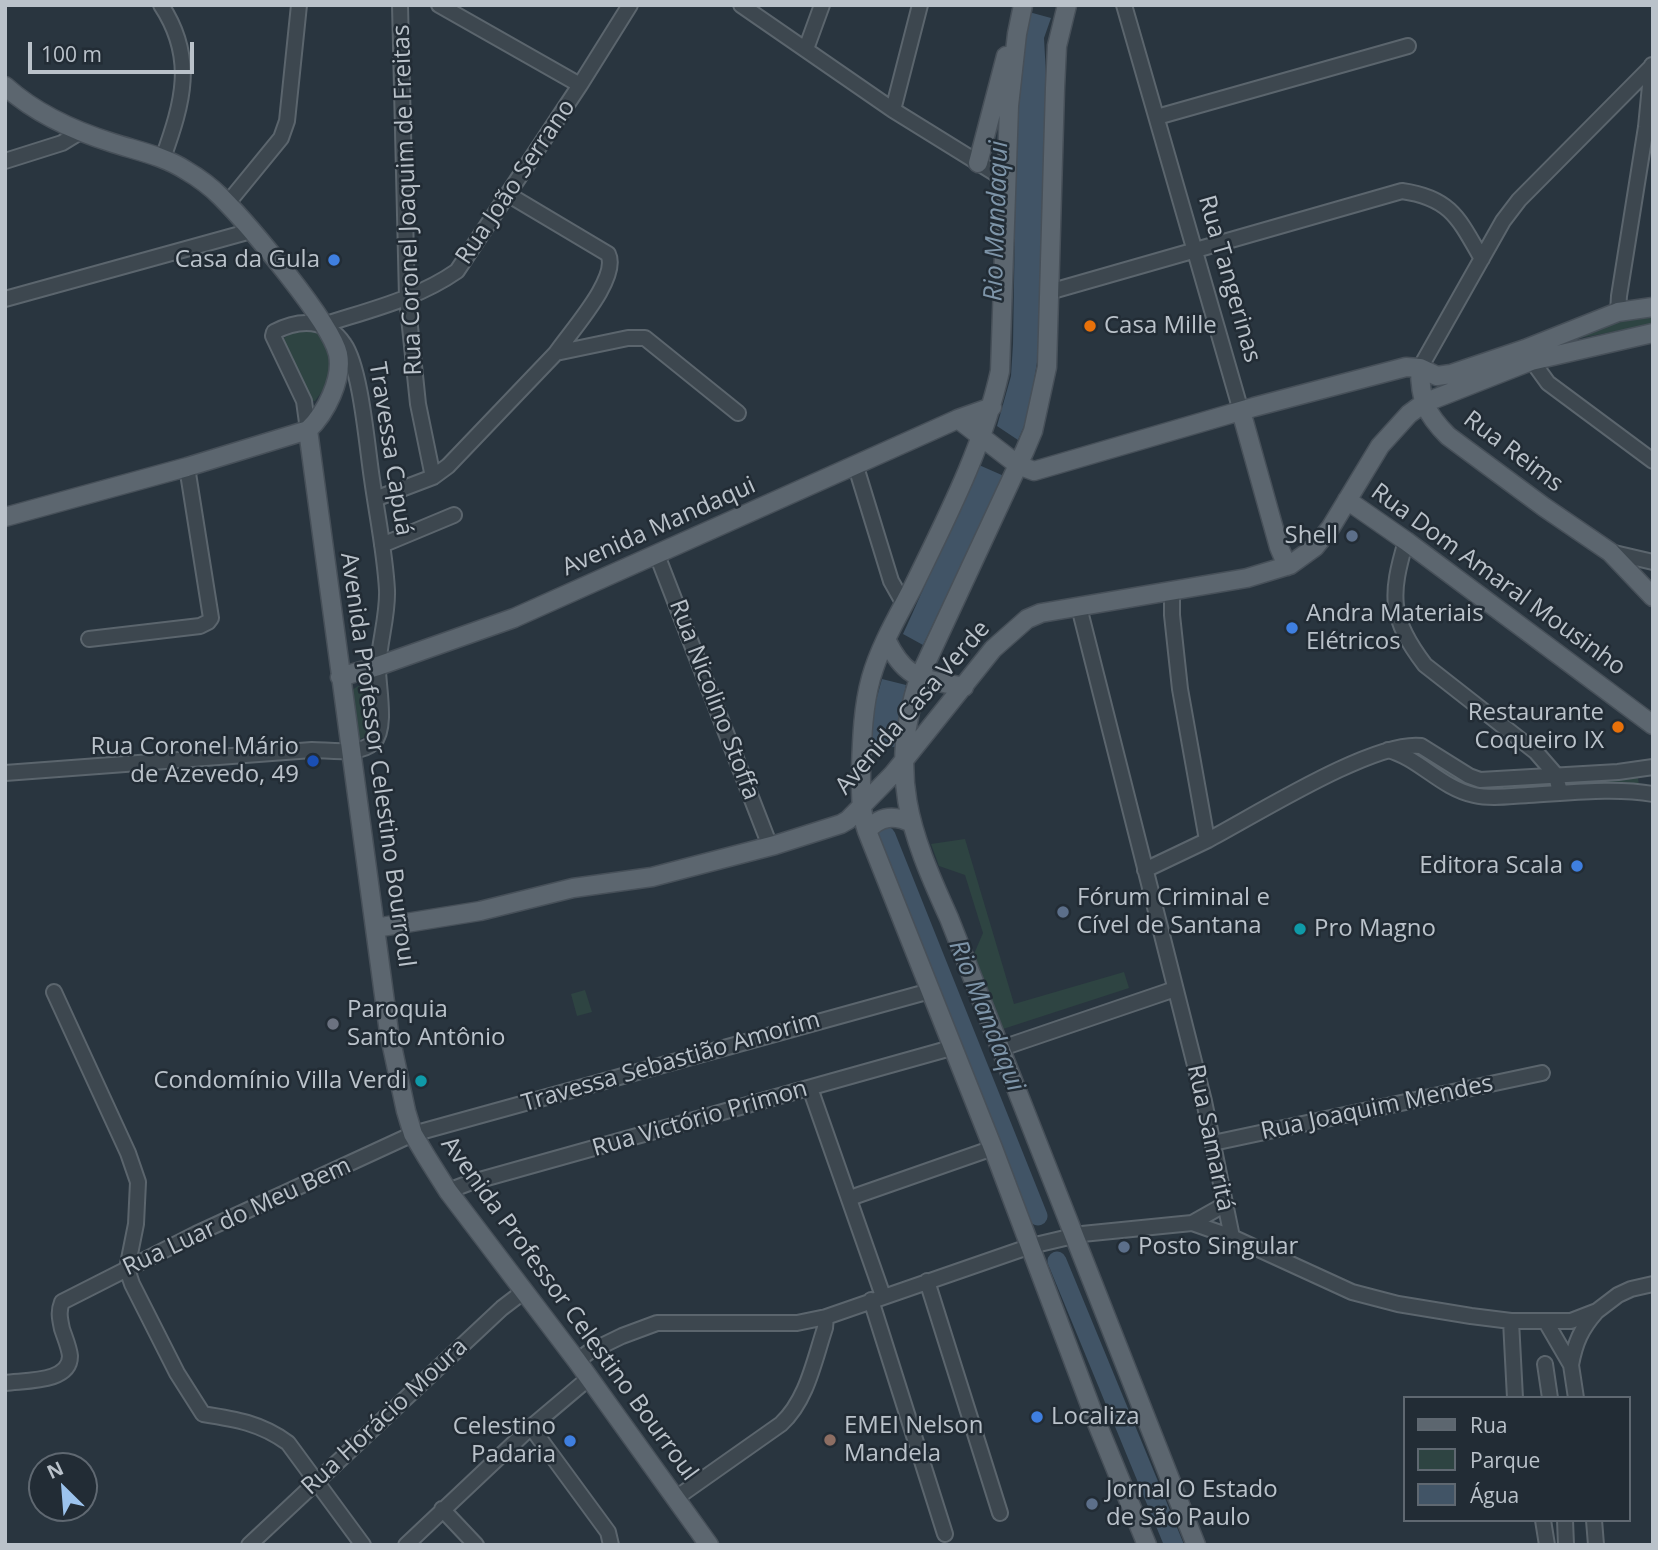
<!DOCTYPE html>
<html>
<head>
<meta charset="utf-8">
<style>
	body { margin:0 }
	#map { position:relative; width:1658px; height:1550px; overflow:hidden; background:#29353f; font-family:"Open Sans",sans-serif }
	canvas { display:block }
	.frame { position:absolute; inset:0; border:7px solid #bac2ca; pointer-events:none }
	.legend { position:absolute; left:1403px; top:1396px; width:228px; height:126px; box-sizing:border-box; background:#222c35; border:2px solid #5f6871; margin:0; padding:9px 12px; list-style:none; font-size:21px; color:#bac2ca }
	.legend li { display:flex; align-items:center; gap:14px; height:35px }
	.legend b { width:35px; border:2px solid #5f6871 }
	.north { position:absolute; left:28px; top:1452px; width:70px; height:70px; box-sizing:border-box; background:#222c35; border:2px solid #5f6871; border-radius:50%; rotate:335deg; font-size:19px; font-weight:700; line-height:28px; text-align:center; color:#bac2ca }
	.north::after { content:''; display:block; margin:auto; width:24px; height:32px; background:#9cc3ed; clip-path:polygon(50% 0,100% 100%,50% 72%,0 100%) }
	.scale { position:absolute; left:28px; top:42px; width:166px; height:32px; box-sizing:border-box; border:4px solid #bac2ca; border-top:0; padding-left:9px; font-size:21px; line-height:24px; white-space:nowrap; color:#bac2ca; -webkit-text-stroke:5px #222c35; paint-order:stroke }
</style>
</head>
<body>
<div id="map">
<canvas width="1658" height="1550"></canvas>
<div class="frame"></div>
<ul class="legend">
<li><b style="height:9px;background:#5c666f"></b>Rua</li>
<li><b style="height:19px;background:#2e4442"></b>Parque</li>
<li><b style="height:19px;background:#415466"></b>Água</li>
</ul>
<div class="north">N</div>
<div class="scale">100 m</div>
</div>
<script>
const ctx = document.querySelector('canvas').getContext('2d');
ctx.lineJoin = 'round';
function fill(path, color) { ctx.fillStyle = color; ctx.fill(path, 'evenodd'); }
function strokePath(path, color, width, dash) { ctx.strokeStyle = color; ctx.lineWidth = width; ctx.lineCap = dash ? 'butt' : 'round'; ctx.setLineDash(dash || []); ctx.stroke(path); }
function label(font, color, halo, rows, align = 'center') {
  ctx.font = font + ' "Open Sans",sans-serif'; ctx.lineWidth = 5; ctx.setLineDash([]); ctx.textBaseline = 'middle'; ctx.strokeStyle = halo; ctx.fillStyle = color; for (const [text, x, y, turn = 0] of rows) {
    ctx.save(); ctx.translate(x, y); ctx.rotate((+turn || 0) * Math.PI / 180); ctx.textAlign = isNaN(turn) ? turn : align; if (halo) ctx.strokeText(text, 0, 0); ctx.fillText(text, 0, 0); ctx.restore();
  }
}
fill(new Path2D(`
	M 1653,314 L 1653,324 L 1575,339 L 1605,321 Z
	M 310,325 L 331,340 L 333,376 L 315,401 L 308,401 L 284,350 L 283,339 L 292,332 Z
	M 358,686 L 365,687 L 366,734 L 365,737 L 360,739 L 358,736 L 352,690 Z
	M 1413,749 L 1508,785 L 1638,778 L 1639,785 L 1475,790 L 1449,778 L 1406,752 Z
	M 965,839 L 1014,1004 L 1124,972 L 1129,988 L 1003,1029 L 974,954 L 983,933 L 965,875 L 939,866 L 931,844 Z
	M 585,990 L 592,1012 L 577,1016 L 571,994 Z`), '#2e4442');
fill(new Path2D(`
	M 1029,12 L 1051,18 L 1044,38 L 1046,75 L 1041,338 L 1028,417 L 1018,440 L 997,426 L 1011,376 L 1013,344 L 1017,102 Z
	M 979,465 L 1004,476 L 923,645 L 903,634 C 929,578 952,521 979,465 Z
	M 882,679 L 906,685 L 897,729 L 897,747 L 870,746 L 875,704 Z`), '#415466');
strokePath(new Path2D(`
	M 886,836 L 1038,1216
	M 1057,1261 L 1174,1545`), '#415466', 19);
const minor = new Path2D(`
	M 161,5 C 196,58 183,102 163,158
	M 400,5 L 407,298 L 418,404 L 433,477
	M 439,5 L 580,85
	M 741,5 L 893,110 L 1006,180
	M 1124,5 L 1241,411
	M 806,49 L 822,5
	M 893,110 L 920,5
	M 1157,117 L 1408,46
	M 5,161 L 62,143 L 80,132
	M 509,195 L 608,254 C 620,278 570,332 556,353
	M 227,204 L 281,138 L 287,121 L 299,5
	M 1049,292 L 1402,191 C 1451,198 1459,219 1482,259
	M 5,299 L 251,231
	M 1618,312 L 1619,296 L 1646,127 L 1652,65
	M 323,325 C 369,310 417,299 457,271 L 580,85 L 630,5
	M 1527,354 L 1548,383 L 1653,461
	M 1420,368 L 1503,221 L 1519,200 L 1653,65
	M 856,467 L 891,581 L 904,604
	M 375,499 L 433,477 L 448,466 L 556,353 L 628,338 L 645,338 L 738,413
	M 1406,541 C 1390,595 1389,618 1425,665 L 1536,752 L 1556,775 L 1560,793
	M 382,545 L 454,515
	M 1610,552 L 1653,562
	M 657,555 L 770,846
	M 1172,591 L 1172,615 L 1180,689 L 1207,840
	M 1079,607 L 1204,1101 L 1232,1237
	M 89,639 L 200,626 L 208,622 L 211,618 L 187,467
	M 1388,750 C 1419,758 1441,788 1474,795 C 1491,799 1510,796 1528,795 C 1568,793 1613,787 1653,794
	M 5,773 L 312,750 C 330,750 360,756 374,742 C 387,728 378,687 378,669 C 379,642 388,616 387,590 C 385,553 377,515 372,479 C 367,447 361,368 344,344 C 327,318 299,319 274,332 L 273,336 L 304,401 L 308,430
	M 1145,870 C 1166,860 1187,850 1208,840 C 1254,816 1374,740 1421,746 L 1469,776 L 1480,780 L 1618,772 L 1653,767
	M 54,992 L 128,1153 L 138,1182 L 136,1224 L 127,1269 L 132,1284 L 177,1373 L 203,1414 C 235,1419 261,1423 288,1443 L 363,1545
	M 999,1049 L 1175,989
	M 810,1088 L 883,1296
	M 1213,1143 L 1542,1073
	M 448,1191 L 469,1183 L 951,1048
	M 850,1198 L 993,1148
	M 1192,1223 L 1232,1237 L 1352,1292 L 1398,1304 L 1471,1316 L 1511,1321 L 1571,1321 L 1597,1311 L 1618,1295 L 1631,1289 L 1653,1284
	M 927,1281 L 1000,1513
	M 871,1300 L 945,1534
	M 1511,1321 L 1515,1398
	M 1546,1322 L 1571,1365 L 1576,1398
	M 577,1361 L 589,1352 L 622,1336 L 657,1323 L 797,1323 L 826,1317 L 1031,1246 L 1082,1234 L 1192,1223 L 1224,1205
	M 1545,1364 L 1550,1398
	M 1571,1365 C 1575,1343 1581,1329 1596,1312
	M 5,1383 C 25,1380 70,1383 70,1356 C 69,1347 65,1338 62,1329 C 60,1319 58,1312 62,1302 L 196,1234 L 413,1134 L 930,991
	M 531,1427 L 608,1532 L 611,1545
	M 676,1498 L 781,1424 C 807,1400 814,1361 825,1328 L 826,1317
	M 442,1509 L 476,1545
	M 1543,1520 L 1547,1545
	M 1565,1520 L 1566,1545
	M 1594,1520 L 1596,1545
	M 249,1545 L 502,1308 L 523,1292
	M 406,1545 L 531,1427 L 589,1378`);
const major = new Path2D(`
	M 1023,5 L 1017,34 L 1009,106 L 1000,371 C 983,448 947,517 913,587 C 898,616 880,646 871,678 C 863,707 862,739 861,768 C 861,789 860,811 867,831 L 993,1148 L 1096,1421 L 1147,1545
	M 1067,5 L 1057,46 L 1055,88 L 1047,367 L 1033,431 L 1025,450 L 919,678 C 888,775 909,830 949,918 L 1196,1545
	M 5,86 C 36,114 74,131 113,143 C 138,151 164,156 187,171 C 199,178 211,187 221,197 C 247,223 331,322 338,354 C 343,379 326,413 308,430 L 187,467 L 5,517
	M 978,163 L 1006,56
	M 1420,368 C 1420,400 1426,414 1448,436 L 1544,507 L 1610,552 L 1653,597
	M 1241,411 L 1279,547 L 1287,566
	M 958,419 L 1018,465 L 1034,471 L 1254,407 L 1406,367 L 1420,368 L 1437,376 L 1451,374 L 1525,349 L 1618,312 L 1653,307
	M 308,430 L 389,1032 L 406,1111 L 413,1134 L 426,1156 L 448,1191 L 577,1361 L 709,1545
	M 1347,500 L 1406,541 L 1653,725
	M 886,639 C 906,681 922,678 964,687
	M 340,677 L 378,666 L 514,618 L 958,419 L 992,407
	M 867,831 C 880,815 895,815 912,823
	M 375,928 L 480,911 L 573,888 L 652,877 L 775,845 L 841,824 L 848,820 L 893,774 L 993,649 L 1027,619 L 1041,613 L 1247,578 L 1290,565 L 1315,547 L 1331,527 L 1380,446 L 1409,414 L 1424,403 L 1531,361 L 1653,333`);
strokePath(minor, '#5b656d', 18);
strokePath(major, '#475059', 21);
strokePath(minor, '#3d474f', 14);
strokePath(major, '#5c666f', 18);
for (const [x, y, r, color] of [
	[334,260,7,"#3f7fe0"],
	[1090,326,7,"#e8710a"],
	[1352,536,7,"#5c6f8a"],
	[1292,628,7,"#3f7fe0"],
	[1618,727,7,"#e8710a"],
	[313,761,7,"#1a4fb4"],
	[1577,866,7,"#3f7fe0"],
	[1063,912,7,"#5c6f8a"],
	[1300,929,7,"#0f9aa8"],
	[333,1024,7,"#6b7280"],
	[421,1081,7,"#0f9aa8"],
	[1124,1247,7,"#5c6f8a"],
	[1037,1417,7,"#3f7fe0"],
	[830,1440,7,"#8d6e63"],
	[570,1441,7,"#3f7fe0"],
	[1092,1504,7,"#5c6f8a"]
]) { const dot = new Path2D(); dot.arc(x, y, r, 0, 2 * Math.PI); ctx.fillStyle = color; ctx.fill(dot); strokePath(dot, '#222c35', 2.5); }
label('24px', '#bac2ca', '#222c35', [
	["Rua João Serrano",516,182,-56],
	["Rua Coronel Joaquim de Freitas",408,200,-92],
	["Rua Tangerinas",1229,279,74],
	["Travessa Capuá",390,449,81],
	["Rua Reims",1513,452,37],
	["Avenida Mandaqui",659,527,-24],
	["Rua Dom Amaral Mousinho",1498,580,36],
	["Rua Nicolino Stoffa",714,700,69],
	["Avenida Casa Verde",913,708,-49],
	["Avenida Professor Celestino Bourroul",377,760,82],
	["Travessa Sebastião Amorim",671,1062,-16],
	["Rua Joaquim Mendes",1377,1108,-12],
	["Rua Victório Primon",700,1119,-16],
	["Rua Samaritá",1210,1138,78],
	["Rua Luar do Meu Bem",237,1217,-25],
	["Avenida Professor Celestino Bourroul",569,1309,54],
	["Rua Horácio Moura",385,1417,-43]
]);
label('24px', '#bac2ca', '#222c35', [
	["Casa da Gula",320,260,"right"],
	["Casa Mille",1104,326],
	["Shell",1338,536,"right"],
	["Andra Materiais",1306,614],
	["Elétricos",1306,642],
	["Restaurante",1604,713,"right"],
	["Coqueiro IX",1604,741,"right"],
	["Rua Coronel Mário",299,747,"right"],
	["de Azevedo, 49",299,775,"right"],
	["Editora Scala",1563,866,"right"],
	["Fórum Criminal e",1077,898],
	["Cível de Santana",1077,926],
	["Pro Magno",1314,929],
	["Paroquia",347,1010],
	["Santo Antônio",347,1038],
	["Condomínio Villa Verdi",407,1081,"right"],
	["Posto Singular",1138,1247],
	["Localiza",1051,1417],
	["EMEI Nelson",844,1426],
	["Mandela",844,1454],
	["Celestino",556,1427,"right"],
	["Padaria",556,1455,"right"],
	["Jornal O Estado",1106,1490],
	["de São Paulo",1106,1518]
], 'left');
label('italic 26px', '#7e95a9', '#222c35', [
	["Rio Mandaqui",997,221,-88],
	["Rio Mandaqui",986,1016,68]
]);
</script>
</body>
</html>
